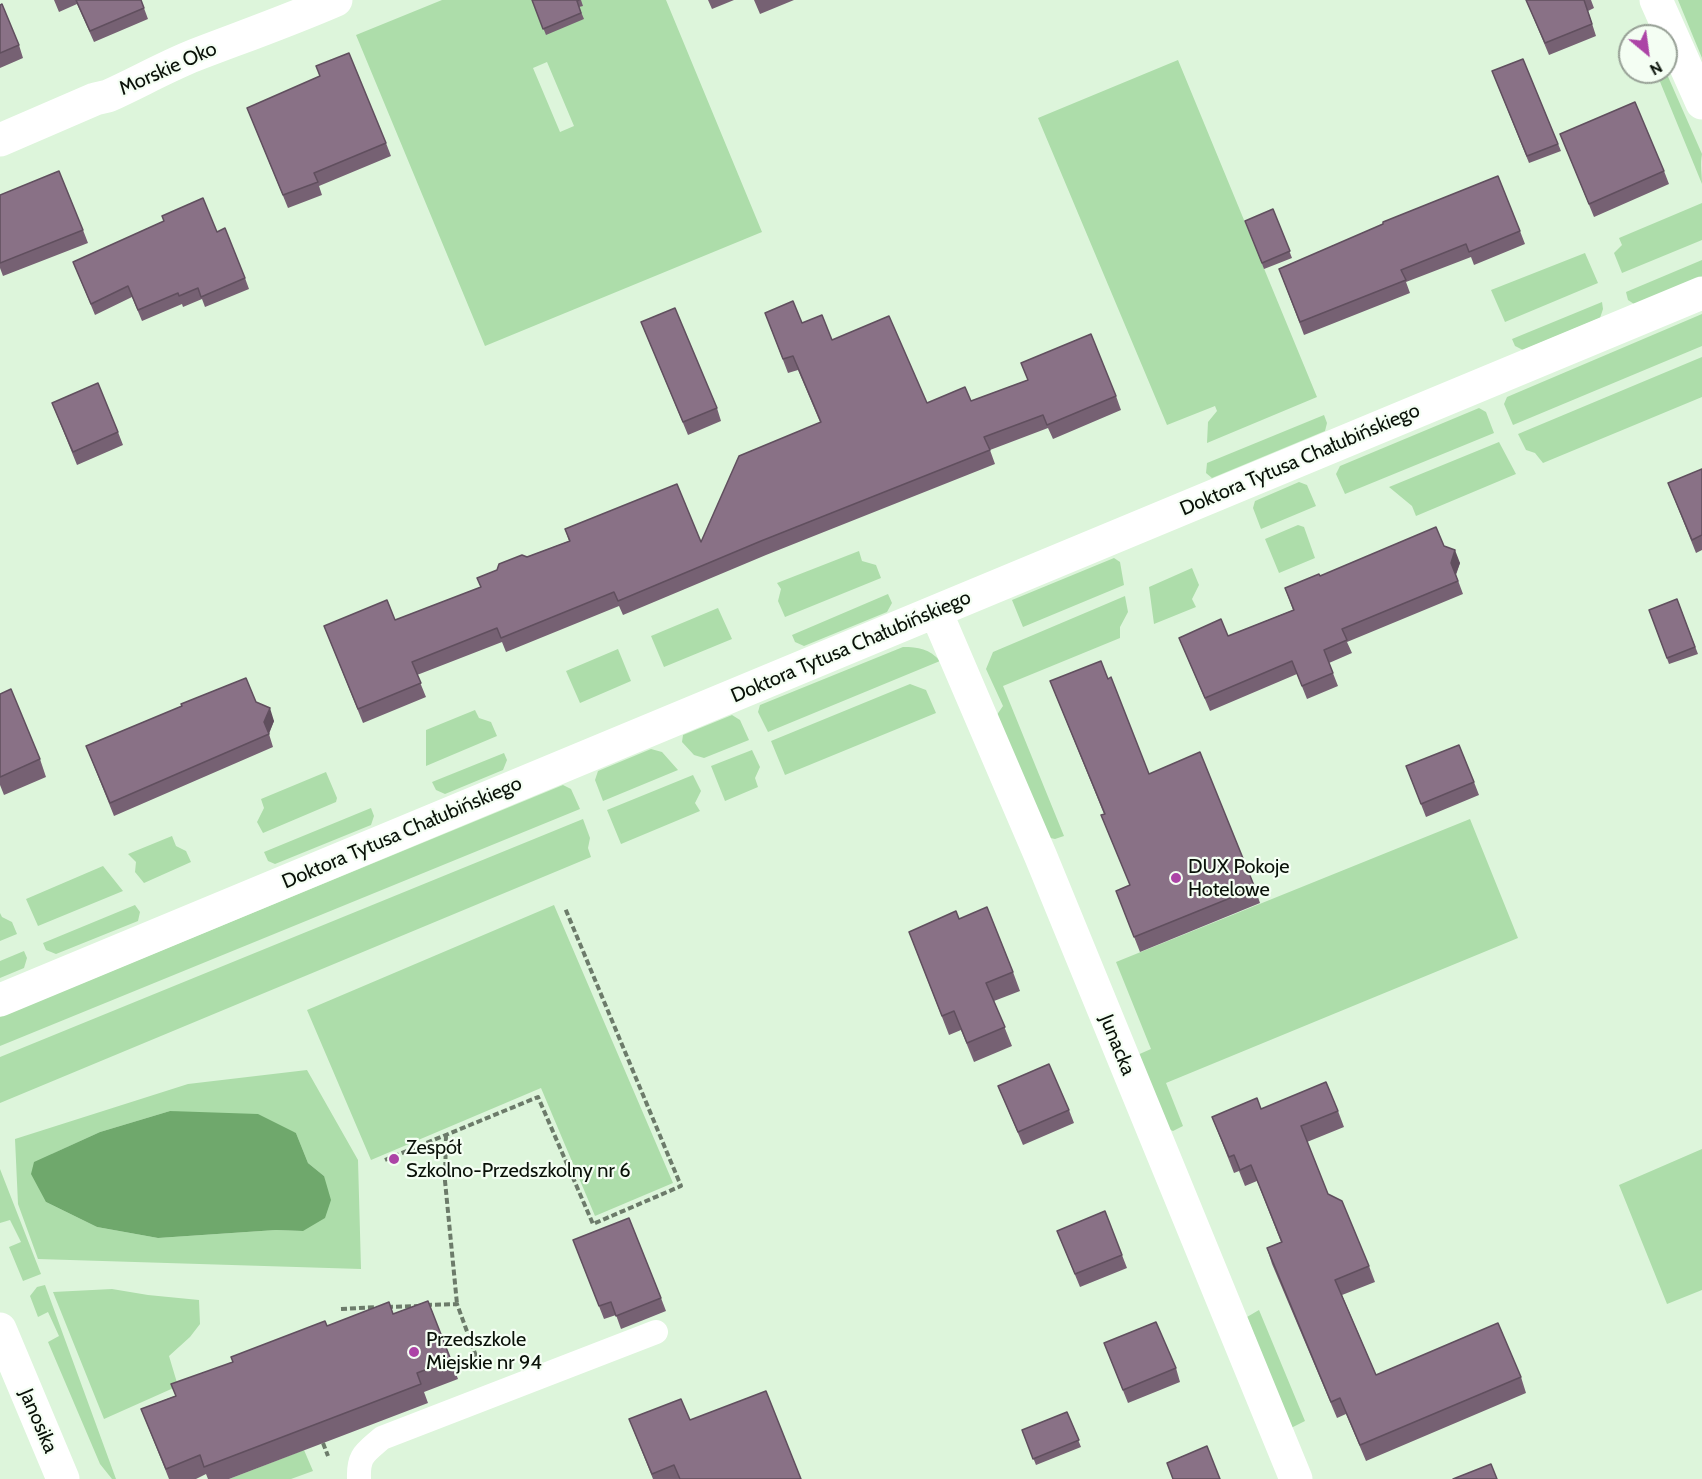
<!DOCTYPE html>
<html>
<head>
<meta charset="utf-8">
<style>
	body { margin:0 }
	#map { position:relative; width:1702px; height:1479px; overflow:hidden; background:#ddf5db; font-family:Cabin,sans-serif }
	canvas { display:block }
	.north { position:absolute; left:1618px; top:24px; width:60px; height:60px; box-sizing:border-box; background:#f4fef3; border:2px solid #969f95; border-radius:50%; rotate:151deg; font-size:16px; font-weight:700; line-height:24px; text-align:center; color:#091108 }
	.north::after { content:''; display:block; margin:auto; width:21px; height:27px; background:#ac44a6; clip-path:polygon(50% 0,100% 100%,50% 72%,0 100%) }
</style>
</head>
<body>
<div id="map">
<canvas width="1702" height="1479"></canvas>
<div class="north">N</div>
</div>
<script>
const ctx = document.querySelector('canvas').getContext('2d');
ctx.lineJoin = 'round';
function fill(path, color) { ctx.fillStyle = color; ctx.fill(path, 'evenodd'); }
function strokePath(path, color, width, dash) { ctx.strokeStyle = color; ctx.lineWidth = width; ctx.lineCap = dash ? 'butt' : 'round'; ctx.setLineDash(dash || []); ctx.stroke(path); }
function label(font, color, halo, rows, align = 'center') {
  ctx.font = font + ' Cabin,sans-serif'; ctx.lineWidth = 4.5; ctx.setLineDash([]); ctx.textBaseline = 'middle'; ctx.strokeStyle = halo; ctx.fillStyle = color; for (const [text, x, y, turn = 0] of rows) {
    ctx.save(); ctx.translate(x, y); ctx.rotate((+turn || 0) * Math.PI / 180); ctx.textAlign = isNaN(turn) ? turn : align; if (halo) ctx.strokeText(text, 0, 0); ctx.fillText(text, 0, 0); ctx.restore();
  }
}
fill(new Path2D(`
	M 442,0 L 666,0 L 762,232 L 485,346 L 356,35 ZM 547,62 L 574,126 L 560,132 L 533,68 Z
	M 1678,0 L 1702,0 L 1702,58 Z
	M 1178,60 L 1317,397 L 1207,443 L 1208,422 L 1217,411 L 1215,406 L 1167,425 L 1038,118 Z
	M 1656,72 L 1666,72 L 1702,154 C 1700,164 1702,174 1702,184 Z
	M 1702,203 L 1702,240 L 1622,273 L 1614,253 L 1622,245 L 1619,238 Z
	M 1585,253 L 1598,283 L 1505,322 L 1491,290 Z
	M 1702,260 L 1702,278 L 1634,304 L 1628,300 L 1626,292 Z
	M 1602,302 L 1603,309 L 1600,318 L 1523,350 L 1515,346 L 1512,339 Z
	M 1702,314 L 1702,346 L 1513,425 L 1504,404 L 1507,397 Z
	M 1702,357 L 1702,397 L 1543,463 L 1535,453 L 1526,450 L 1518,434 Z
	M 1479,408 L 1486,412 L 1494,433 L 1345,494 L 1336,474 L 1340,466 Z
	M 1324,415 L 1327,423 L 1325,431 L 1212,478 L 1206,473 L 1207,463 Z
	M 1499,442 L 1516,474 L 1416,516 L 1412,506 L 1389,487 Z
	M 1299,482 L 1307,485 L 1316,506 L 1261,529 L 1253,508 L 1255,501 Z
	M 1298,525 L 1304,527 L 1315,558 L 1279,573 L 1265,539 Z
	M 859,551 L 862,561 L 876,565 L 881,578 L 785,617 L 778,601 L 781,589 L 777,583 Z
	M 1114,558 L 1120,562 L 1124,585 L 1023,627 L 1012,600 Z
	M 1192,568 L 1199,585 L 1192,599 L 1196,607 L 1154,624 L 1149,587 Z
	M 888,594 L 892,603 L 887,612 L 804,646 L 795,642 L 792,635 Z
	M 1125,596 L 1128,612 L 1120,627 L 1120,638 L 1003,686 L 1064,836 L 1055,839 L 1046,837 L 994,719 L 1003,706 L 986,669 L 993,652 Z
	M 718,608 L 732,639 L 664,667 L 651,636 Z
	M 903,647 C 918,647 930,649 940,661 L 768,732 L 758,712 L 760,705 Z
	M 618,649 L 631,681 L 580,703 L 566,671 Z
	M 910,684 L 926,690 L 936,713 L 785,775 L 771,741 Z
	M 475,710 L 479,718 L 491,722 L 497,736 L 426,766 L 426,730 Z
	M 732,715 L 740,720 L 749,740 L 704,758 L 694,755 L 682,742 L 683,735 Z
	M 651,749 L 662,752 L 678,770 L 603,801 L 595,780 L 598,771 Z
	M 752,750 L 760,767 L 755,778 L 758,787 L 725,801 L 711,766 Z
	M 504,753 L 507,760 L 503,770 L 445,794 L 436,790 L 432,782 Z
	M 326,772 L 337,798 L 336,802 L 263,833 L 257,822 L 264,808 L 261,799 Z
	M 693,775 L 701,791 L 695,803 L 700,811 L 621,844 L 607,810 Z
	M 563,785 L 571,789 L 580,809 L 0,1046 L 0,1017 Z
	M 371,808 L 374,816 L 371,825 L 275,864 L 268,861 L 264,852 Z
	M 583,819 L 590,838 L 588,848 L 591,857 L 0,1103 L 0,1057 Z
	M 1470,819 L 1518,938 L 1166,1083 L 1183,1126 L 1173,1131 L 1166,1128 L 1135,1056 L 1151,1049 L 1116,962 Z
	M 172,836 L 176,846 L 186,851 L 191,862 L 144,883 L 135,872 L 136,862 L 128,854 Z
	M 103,866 L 123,891 L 38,926 L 26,899 Z
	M 135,905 L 140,912 L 138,921 L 56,954 L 46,950 L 43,943 Z
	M 554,905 L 673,1183 L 595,1216 L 541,1088 L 371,1160 L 307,1010 Z
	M 0,913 L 2,917 L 12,922 L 17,934 L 0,941 Z
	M 24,951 L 27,958 L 24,968 L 0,978 L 0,961 Z
	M 307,1070 L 358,1160 L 361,1269 L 38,1259 L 18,1204 L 15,1139 L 188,1084 ZM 170,1111 L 296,1133 L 308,1163 L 324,1176 L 303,1231 L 276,1230 L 158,1238 L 97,1227 L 46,1202 L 52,1154 L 100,1132 Z
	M 1702,1149 L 1702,1290 L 1667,1304 L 1619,1185 Z
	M 0,1169 L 41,1274 L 23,1281 L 9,1247 L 21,1242 L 10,1220 L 0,1223 Z
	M 45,1285 L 116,1479 L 112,1479 L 100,1464 L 48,1342 L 59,1336 L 48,1312 L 38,1317 L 30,1296 L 37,1287 Z
	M 112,1289 L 148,1295 L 199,1300 L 200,1324 L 190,1337 L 169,1356 L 178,1386 L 104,1419 L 53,1292 Z
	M 1259,1310 L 1305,1421 L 1291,1428 L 1247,1317 Z
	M 304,1450 L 313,1471 L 291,1479 L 229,1479 Z`), '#adddaa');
fill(new Path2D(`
	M 170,1111 L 258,1114 L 296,1133 L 308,1163 L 324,1176 L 331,1200 L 325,1218 L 303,1231 L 276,1230 L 158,1238 L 97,1227 L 46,1202 L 31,1174 L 34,1162 L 100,1132 Z`), '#6fa86c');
strokePath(new Path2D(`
	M 446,1135 L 445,1181 L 457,1304
	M 385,1160 L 538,1097 L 593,1224 L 681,1186 L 565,908
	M 426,1305 L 457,1304 L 480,1367
	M 387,1307 L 419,1306
	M 341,1309 L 377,1307
	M 323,1443 L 328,1456`), '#6c7b6a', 4, [6, 3]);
strokePath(new Path2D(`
	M 359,1479 C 358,1455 365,1453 382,1438 L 656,1332`), '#fff', 24);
strokePath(new Path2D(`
	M 1656,0 L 1702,103
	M 0,140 L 95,99 L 108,96 C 137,83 165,67 195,55 C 242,37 290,20 336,0
	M 936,612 L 1041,857 L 1296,1479
	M 0,1000 L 1702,293`), '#fff', 33);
strokePath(new Path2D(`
	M 0,1329 L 63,1479`), '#fff', 33);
fill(new Path2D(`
	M 54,0 L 141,0 L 148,19 L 94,42 L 77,4 L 59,12 Z
	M 532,0 L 581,0 L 583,6 L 579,7 L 584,19 L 546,35 Z
	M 708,0 L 734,0 L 712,9 Z
	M 754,0 L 794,0 L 760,14 Z
	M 1526,0 L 1591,0 L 1594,8 L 1588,11 L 1596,36 L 1549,55 Z
	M 0,5 L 19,45 L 23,58 L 0,68 Z
	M 1523,59 L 1561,151 L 1529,163 L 1492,71 Z
	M 247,108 L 386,143 L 391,156 L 319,186 L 322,195 L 288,208 Z
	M 1560,134 L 1664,171 L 1669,184 L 1594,217 Z
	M 0,195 L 83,230 L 88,243 L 3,276 L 0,268 Z
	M 1273,209 L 1292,258 L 1264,269 L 1245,221 Z
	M 1520,231 L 1525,244 L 1474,265 L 1471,257 L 1406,282 L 1410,293 L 1304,335 L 1279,269 Z
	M 217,232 L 245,278 L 249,289 L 205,307 L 202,299 L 183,307 L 182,304 L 142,321 L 132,297 L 95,315 L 73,262 Z
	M 765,313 L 802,323 L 832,340 L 927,403 L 971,401 L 1028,380 L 1021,363 L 1116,396 L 1121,410 L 1053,439 L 1048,428 L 990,450 L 995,464 L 766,555 L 623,615 L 619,606 L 506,652 L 502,642 L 417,675 L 426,697 L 363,723 L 324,626 L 395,620 L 481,587 L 527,557 L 569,541 L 565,529 L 701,542 L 820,422 L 798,370 L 788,373 Z
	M 641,322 L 717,408 L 721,421 L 688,435 Z
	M 52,403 L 118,432 L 123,445 L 77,465 Z
	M 1702,469 L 1702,550 L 1696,553 L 1668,483 Z
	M 1444,546 L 1460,563 L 1456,575 L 1463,594 L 1347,642 L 1352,653 L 1329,663 L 1338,686 L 1307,699 L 1297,674 L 1210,711 L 1179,638 L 1228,636 L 1293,610 L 1285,588 Z
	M 1677,599 L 1698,654 L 1669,664 L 1649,610 Z
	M 1108,679 L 1149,774 L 1255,888 L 1260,903 L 1140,952 L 1116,891 L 1130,885 L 1101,815 L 1104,814 L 1050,681 Z
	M 0,694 L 40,759 L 46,777 L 4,795 L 0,785 Z
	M 256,702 L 274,721 L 269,734 L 273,747 L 114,816 L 86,746 Z
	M 1406,766 L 1474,782 L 1479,795 L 1426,817 Z
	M 959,919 L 1013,972 L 1020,991 L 994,1001 L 1012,1046 L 974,1062 L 961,1030 L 949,1035 L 909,932 Z
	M 998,1086 L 1069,1110 L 1074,1123 L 1023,1145 Z
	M 1261,1109 L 1338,1111 L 1344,1127 L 1307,1142 L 1328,1194 L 1369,1266 L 1375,1282 L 1342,1295 L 1376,1375 L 1521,1377 L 1526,1393 L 1366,1461 L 1346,1414 L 1337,1418 L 1272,1264 L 1267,1248 L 1281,1242 L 1257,1181 L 1245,1186 L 1239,1171 L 1234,1173 L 1212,1117 Z
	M 1057,1231 L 1122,1255 L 1127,1268 L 1080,1287 Z
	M 573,1240 L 661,1298 L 666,1311 L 621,1329 L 616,1315 L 604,1319 Z
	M 393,1314 L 451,1360 L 458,1379 L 424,1392 L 428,1403 L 229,1479 L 208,1479 L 206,1474 L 196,1479 L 169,1479 L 141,1409 L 175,1396 L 327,1326 Z
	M 1104,1343 L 1176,1368 L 1180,1382 L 1128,1403 Z
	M 1067,1412 L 1081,1447 L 1036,1465 L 1022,1430 Z
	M 629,1419 L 690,1420 L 801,1479 L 653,1479 Z`), '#766173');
fill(new Path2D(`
	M 1455,550 L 1460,563 L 1455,576 L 1451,563 Z
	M 270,708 L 274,721 L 268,735 L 264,722 Z`), '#604f5e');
const building = new Path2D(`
	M 76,0 L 141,0 L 144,8 L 90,31 Z
	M 532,0 L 579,0 L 577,1 L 581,13 L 543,29 Z
	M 1526,0 L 1584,0 L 1592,24 L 1545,43 Z
	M 2,4 L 19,45 L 0,53 L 0,5 Z
	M 349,53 L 386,143 L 314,173 L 318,182 L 283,195 L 247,108 L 320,76 L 316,66 Z
	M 1523,59 L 1558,144 L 1527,156 L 1492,71 Z
	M 1635,102 L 1664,171 L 1589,204 L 1560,134 Z
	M 59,171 L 83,230 L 0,263 L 0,195 Z
	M 1498,176 L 1520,231 L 1469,252 L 1466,244 L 1401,270 L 1406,280 L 1300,322 L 1279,269 L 1383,224 L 1383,222 Z
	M 203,198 L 217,232 L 225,228 L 245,278 L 201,297 L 198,288 L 179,296 L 178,293 L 138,310 L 128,286 L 91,304 L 73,262 L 164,221 L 162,216 Z
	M 1273,209 L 1290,251 L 1262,263 L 1245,221 Z
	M 793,301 L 802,323 L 822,315 L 832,340 L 889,316 L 927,403 L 965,387 L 971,401 L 1028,380 L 1021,363 L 1091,334 L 1116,396 L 1047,425 L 1043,415 L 984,437 L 990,450 L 761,541 L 618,601 L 614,592 L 501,638 L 497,628 L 412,662 L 421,683 L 358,709 L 324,626 L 387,600 L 395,620 L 481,587 L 477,578 L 497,570 L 499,564 L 522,555 L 527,557 L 570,541 L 565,529 L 677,484 L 701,542 L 739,456 L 821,422 L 793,356 L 783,359 L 765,313 Z
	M 675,308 L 717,408 L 683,422 L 641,322 Z
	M 98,383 L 118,432 L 73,452 L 52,403 Z
	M 1702,469 L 1702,535 L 1692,540 L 1668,483 Z
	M 1436,527 L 1444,546 L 1455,550 L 1451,563 L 1458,581 L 1342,629 L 1347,640 L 1324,650 L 1333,673 L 1302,686 L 1292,661 L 1205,698 L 1179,638 L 1221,619 L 1228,636 L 1294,610 L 1285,588 L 1319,574 L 1320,576 Z
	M 1677,599 L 1695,647 L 1667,658 L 1649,610 Z
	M 1101,661 L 1108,679 L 1111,677 L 1149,774 L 1200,752 L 1255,888 L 1134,937 L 1116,891 L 1130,885 L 1101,815 L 1105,814 L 1050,681 Z
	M 246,678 L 256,702 L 270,708 L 264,722 L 269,734 L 110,803 L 86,746 L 182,706 L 181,704 Z
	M 11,689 L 40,759 L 0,777 L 0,694 Z
	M 1459,745 L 1474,782 L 1421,804 L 1406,766 Z
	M 987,907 L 1013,972 L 986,983 L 1005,1027 L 967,1043 L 954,1011 L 942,1016 L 909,932 L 956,911 L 959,919 Z
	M 1049,1064 L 1069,1110 L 1018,1132 L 998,1086 Z
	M 1326,1082 L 1338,1111 L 1301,1126 L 1328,1194 L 1342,1201 L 1369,1266 L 1335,1280 L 1376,1375 L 1498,1323 L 1521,1377 L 1360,1445 L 1340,1398 L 1331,1402 L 1267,1248 L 1282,1242 L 1251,1165 L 1240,1170 L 1234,1155 L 1229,1157 L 1212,1117 L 1257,1098 L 1261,1109 Z
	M 1105,1211 L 1122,1255 L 1075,1274 L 1057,1231 Z
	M 629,1218 L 661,1298 L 616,1316 L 611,1302 L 599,1306 L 573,1240 Z
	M 428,1301 L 451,1360 L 417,1373 L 421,1384 L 204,1467 L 200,1455 L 166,1469 L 141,1409 L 176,1396 L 171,1384 L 233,1362 L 231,1357 L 325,1321 L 327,1326 L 389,1302 L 393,1314 Z
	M 1156,1322 L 1176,1368 L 1123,1390 L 1104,1343 Z
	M 766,1391 L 801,1479 L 680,1479 L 674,1465 L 652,1474 L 629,1419 L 681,1399 L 690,1420 Z
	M 1067,1412 L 1079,1440 L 1033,1459 L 1022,1430 Z
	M 1207,1446 L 1220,1479 L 1173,1479 L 1167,1463 Z
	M 1491,1464 L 1497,1479 L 1453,1479 Z`);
fill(building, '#897186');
strokePath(building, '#604f5e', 1.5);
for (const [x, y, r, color] of [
	[1176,878,6,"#ac44a6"],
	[394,1159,6,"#ac44a6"],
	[414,1352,6,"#ac44a6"]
]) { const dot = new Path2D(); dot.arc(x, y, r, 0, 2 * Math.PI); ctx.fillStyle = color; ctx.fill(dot); strokePath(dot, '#f4fef3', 2); }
label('20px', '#091108', '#f4fef3', [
	["Morskie Oko",168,69,-24],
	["Doktora Tytusa Chałubińskiego",1300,460,-23],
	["Doktora Tytusa Chałubińskiego",851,647,-23],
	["Doktora Tytusa Chałubińskiego",402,833,-23],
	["Junacka",1117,1045,68],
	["Janosika",38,1421,67]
]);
label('20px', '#091108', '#f4fef3', [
	["DUX Pokoje",1188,867],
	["Hotelowe",1188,890],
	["Zespół",406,1148],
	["Szkolno-Przedszkolny nr 6",406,1171],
	["Przedszkole",426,1340],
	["Miejskie nr 94",426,1363]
], 'left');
</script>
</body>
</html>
